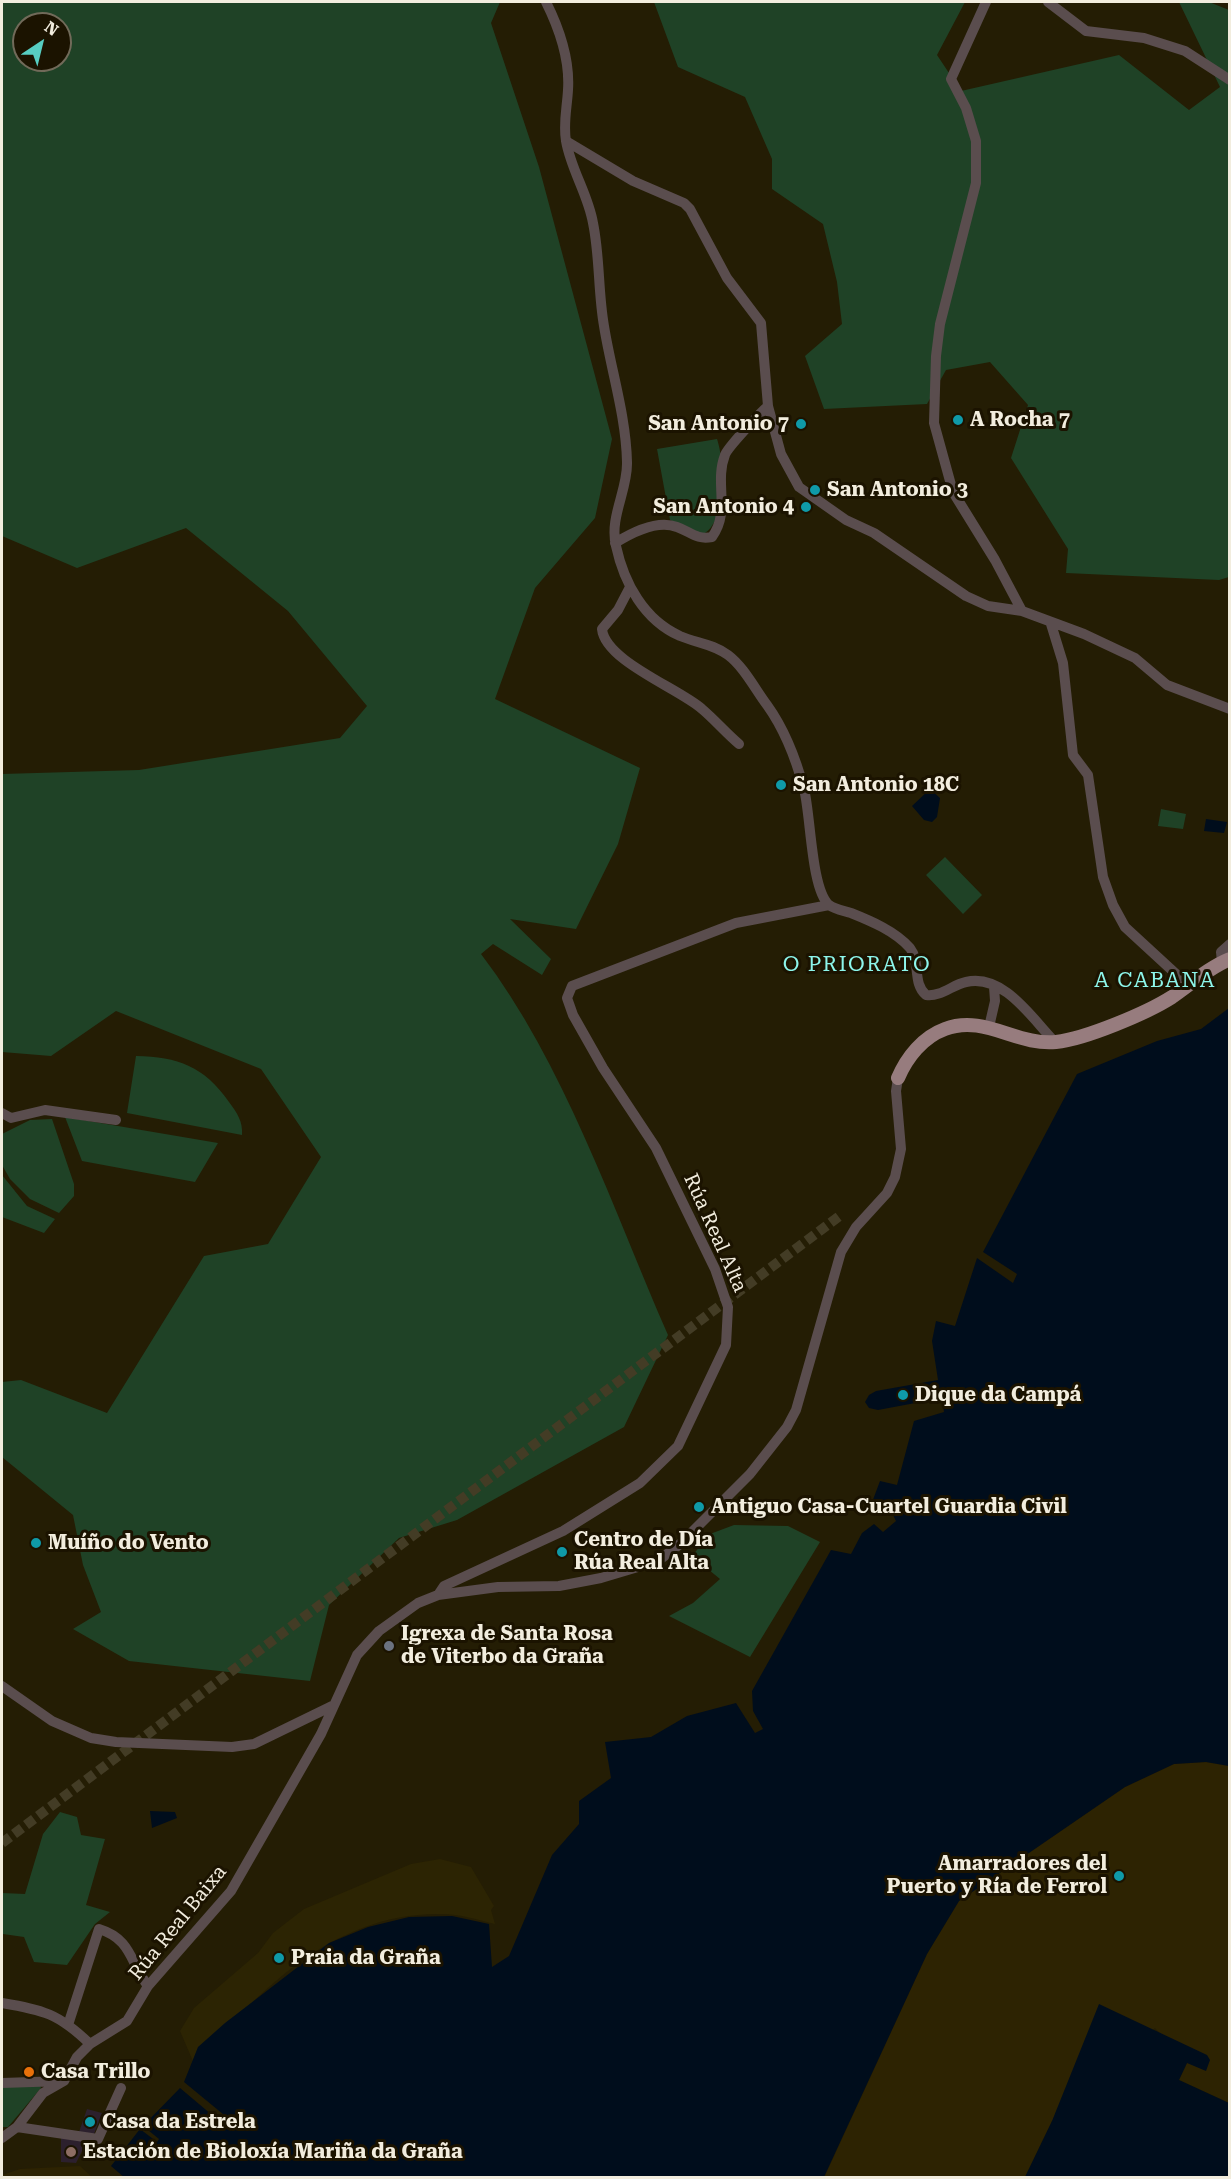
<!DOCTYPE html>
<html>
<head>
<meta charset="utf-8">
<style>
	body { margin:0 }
	#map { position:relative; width:1231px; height:2179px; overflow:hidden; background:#241d04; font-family:"Roboto Serif",serif }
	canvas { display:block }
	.frame { position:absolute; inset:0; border:3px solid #f2edde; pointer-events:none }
	.north { position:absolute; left:12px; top:12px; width:60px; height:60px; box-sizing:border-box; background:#1b1300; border:2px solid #716a59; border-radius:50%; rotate:35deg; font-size:16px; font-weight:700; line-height:24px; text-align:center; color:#f2edde }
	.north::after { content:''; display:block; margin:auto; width:21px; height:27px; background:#57cec2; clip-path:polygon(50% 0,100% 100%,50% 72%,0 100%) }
</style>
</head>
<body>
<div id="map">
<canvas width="1231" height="2179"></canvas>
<div class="frame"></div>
<div class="north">N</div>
</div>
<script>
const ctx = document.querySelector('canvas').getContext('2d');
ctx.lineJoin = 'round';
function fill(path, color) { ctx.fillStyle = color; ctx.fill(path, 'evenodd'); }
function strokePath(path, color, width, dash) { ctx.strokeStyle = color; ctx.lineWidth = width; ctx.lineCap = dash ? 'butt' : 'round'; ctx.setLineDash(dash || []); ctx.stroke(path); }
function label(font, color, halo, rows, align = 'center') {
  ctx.font = font + ' "Roboto Serif",serif'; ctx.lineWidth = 6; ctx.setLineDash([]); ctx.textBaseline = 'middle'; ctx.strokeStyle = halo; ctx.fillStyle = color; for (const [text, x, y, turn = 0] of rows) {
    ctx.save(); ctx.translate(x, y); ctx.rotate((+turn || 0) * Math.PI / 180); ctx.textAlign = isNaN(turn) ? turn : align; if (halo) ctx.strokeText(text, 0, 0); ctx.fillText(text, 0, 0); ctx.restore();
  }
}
fill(new Path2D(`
	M 1206,1762 L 1229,1766 L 1229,2103 L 1179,2080 L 1187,2063 L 1155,2028 L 1052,2121 L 1025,2177 L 824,2178 L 927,1954 L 959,1901 L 1125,1787 L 1174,1764 Z
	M 80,2166 L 92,2177 L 2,2177 L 2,2175 L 20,2169 Z`), '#2d2302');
fill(new Path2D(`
	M 87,2109 L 102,2113 L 94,2134 L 79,2132 Z
	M 78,2137 L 85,2145 L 76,2163 L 61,2162 L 61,2138 Z`), '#2c202d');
fill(new Path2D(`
	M 2,2 L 500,2 L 491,23 L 539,167 L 612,439 L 595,518 L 535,588 L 495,699 L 640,768 L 618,844 L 576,929 L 510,919 L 551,959 L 542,975 L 493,944 L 481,954 C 564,1063 613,1209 668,1335 L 624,1427 L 457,1520 L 399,1538 L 329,1605 L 310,1681 L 129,1661 L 73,1629 L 101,1612 L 83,1565 L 73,1515 L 2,1457 L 2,1382 L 21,1380 L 107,1413 L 204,1256 L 268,1244 L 321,1157 L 261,1069 L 116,1011 L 51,1056 L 2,1052 L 2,774 L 139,770 L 340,738 L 367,706 L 288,611 L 186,528 L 77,568 L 2,536 ZM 24,24 L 60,24 L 60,60 L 24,60 Z
	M 654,2 L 965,2 L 937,55 L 961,91 L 1119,55 L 1189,110 L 1220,87 L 1179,2 L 1209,2 L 1229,10 L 1229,577 L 1219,580 L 1066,573 L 1068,549 L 1011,458 L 1028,405 L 990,362 L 946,370 L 927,404 L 824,409 L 805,356 L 842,324 L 837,282 L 823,224 L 772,189 L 772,159 L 745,97 L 678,67 Z
	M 717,439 C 725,463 728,522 702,535 L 670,520 L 657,449 Z
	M 1161,809 L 1186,814 L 1183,829 L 1158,826 Z
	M 945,857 L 982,895 L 963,914 L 926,875 Z
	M 136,1056 C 178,1057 204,1066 229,1102 C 237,1113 243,1121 242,1135 L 127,1113 Z
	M 65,1117 L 218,1143 L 195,1182 L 82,1161 Z
	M 30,1120 L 52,1119 L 74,1184 L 74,1196 L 59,1213 L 30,1199 L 10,1179 L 2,1165 L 2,1134 Z
	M 2,1175 L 27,1206 L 55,1219 L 44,1233 L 2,1217 Z
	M 734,1525 L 788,1526 L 820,1542 L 750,1657 L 669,1616 L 693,1603 L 720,1579 L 692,1556 L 710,1534 Z
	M 60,1812 L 77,1817 L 81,1835 L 105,1839 L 86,1905 L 110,1912 L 95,1924 L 67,1965 L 34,1962 L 24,1937 L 3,1934 L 2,1893 L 25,1894 L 43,1834 Z
	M 40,2085 L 41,2088 L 8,2127 L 2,2127 L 2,2087 Z`), '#1f4226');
fill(new Path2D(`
	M 440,1859 L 471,1867 L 494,1906 L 491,1910 L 495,1924 C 478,1920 460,1914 441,1914 C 336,1912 257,1990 195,2066 L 180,2031 L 194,2008 L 258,1953 L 273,1933 L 304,1909 L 411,1864 Z`), '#2c2403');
fill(new Path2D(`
	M 930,789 L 940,798 L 937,817 L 932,822 L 924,820 L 912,806 Z
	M 1206,819 L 1227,822 L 1224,833 L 1204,831 Z
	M 1229,1008 L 1229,1766 L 1206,1762 L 1174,1764 L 1125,1787 L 959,1901 L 927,1954 L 824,2177 L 125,2178 L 111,2166 L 140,2129 L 157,2142 L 159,2139 L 143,2126 L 180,2088 L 231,2131 L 235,2124 L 184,2082 L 198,2047 L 225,2023 L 329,1943 L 368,1927 L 409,1917 L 452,1916 L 489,1924 L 492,1967 L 509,1956 L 552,1855 L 579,1824 L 579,1801 L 611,1778 L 605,1742 L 651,1737 L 687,1716 L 736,1703 L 755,1733 L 763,1729 L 753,1711 L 752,1691 L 831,1550 L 851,1554 L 862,1533 L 874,1524 L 883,1532 L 896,1521 L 890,1509 L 871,1505 L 880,1481 L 897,1485 L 914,1421 L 944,1412 L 942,1398 L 878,1410 L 869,1408 L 865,1402 L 869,1395 L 876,1391 L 938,1380 L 932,1341 L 936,1321 L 955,1326 L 977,1258 L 1013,1283 L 1017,1274 L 983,1252 L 1077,1074 L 1157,1041 L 1201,1029 Z
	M 150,1811 L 175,1812 L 177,1818 L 152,1828 Z
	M 1099,2004 L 1207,2055 L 1210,2060 L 1206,2071 L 1187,2063 L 1179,2080 L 1229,2103 L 1229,2177 L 1025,2177 L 1052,2121 Z`), '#000d1c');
strokePath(new Path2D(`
	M 2,1843 L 841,1215`), '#433c25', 10, [10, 5]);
strokePath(new Path2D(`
	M 546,2 C 559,28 570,60 568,90 C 567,108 563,123 566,141 C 571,170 588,194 593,223 C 600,257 598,292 604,326 C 611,370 626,416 627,462 C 628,490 609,517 616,546 C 624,583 644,620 680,636 C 697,643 713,644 728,655 C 744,667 755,689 767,705 C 785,730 796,759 804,789 C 811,816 811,889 829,905 C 834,909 845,911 851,913 C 871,921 895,931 910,948 C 921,962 912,983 926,995 C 941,997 952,985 966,982 C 1004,973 1033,1020 1055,1042
	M 986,2 L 951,79 L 966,108 L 976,141 L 976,183 L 940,324 L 936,356 L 934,423 L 953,492 L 995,560 L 1022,611 L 1084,634 L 1135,658 L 1167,685 L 1230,709
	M 1048,2 L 1086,31 L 1144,38 L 1185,51 L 1230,80
	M 566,141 L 633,181 L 684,203 L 690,209 L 727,278 L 761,323 L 768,406 L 781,454 L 799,487 L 846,520 L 874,533 L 966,596 L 988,606 L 1022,611
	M 615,543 C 631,533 657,519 677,527 C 691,532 696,540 712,537 C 731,511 714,483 725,455 C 727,448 761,412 768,406
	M 630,587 L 618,610 L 602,629 C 605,661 680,689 702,709 C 715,720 726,733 739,744
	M 1051,624 L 1063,663 L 1073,755 L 1088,775 L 1103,877 L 1113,905 L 1125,927 L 1188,985
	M 1222,962 L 1221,952 L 1230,944
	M 989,1027 L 995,1001 L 994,987
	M 2,1113 L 11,1118 L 45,1110 L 116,1120
	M 438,1595 L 444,1586 L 563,1531 L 640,1483 L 678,1446 L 726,1345 L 728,1307 L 715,1269 L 656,1148 L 603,1068 L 573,1015 L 567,998 L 572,986 L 736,923 L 829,905
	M 2,1686 L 52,1721 L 91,1738 L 116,1742 L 232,1747 L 254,1744 L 332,1706
	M 2,2003 C 43,2010 58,2013 90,2044
	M 68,2025 L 99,1929 C 132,1939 130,1963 148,1986
	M 2,2083 L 63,2081
	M 17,2127 L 98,2139 L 121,2088
	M 2,2138 L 17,2127 L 43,2093 L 64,2081 L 77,2057 L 90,2044 L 127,2021 L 148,1986 L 231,1891 L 321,1734 L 357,1655 L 379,1631 L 418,1603 L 438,1595 L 498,1587 L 559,1586 L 601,1578 L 658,1561 L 680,1544 L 750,1474 L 787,1427 L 796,1410 L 841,1252 L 856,1227 L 887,1193 L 895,1177 L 901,1149 L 896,1091 L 898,1078`), '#5a4d4e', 10);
strokePath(new Path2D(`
	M 898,1078 C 907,1057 923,1037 945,1029 C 984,1014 1017,1046 1056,1042 C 1085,1039 1147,1013 1172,997 C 1191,984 1208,968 1230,959`), '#977c7e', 14);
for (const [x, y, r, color] of [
	[958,420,6,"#0f9aa8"],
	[801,424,6,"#0f9aa8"],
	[815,490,6,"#0f9aa8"],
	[806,507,6,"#0f9aa8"],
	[781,785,6,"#0f9aa8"],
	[903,1395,6,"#0f9aa8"],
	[699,1507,6,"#0f9aa8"],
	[36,1543,6,"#0f9aa8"],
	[562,1552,6,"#0f9aa8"],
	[389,1646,6,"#6b7280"],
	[1119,1876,6,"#0f9aa8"],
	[279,1958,6,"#0f9aa8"],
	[29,2072,6,"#e8710a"],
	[90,2122,6,"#0f9aa8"],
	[71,2152,6,"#8d6e63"]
]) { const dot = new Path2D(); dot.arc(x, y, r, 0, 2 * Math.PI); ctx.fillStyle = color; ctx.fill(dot); strokePath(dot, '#1b1300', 2); }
label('bold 20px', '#f2edde', '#1b1300', [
	["A Rocha 7",970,420],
	["San Antonio 7",789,424,"right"],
	["San Antonio 3",827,490],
	["San Antonio 4",794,507,"right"],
	["San Antonio 18C",793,785],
	["Dique da Campá",915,1395],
	["Antiguo Casa-Cuartel Guardia Civil",711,1507],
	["Centro de Día",574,1540],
	["Rúa Real Alta",574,1563],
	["Muíño do Vento",48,1543],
	["Igrexa de Santa Rosa",401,1634],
	["de Viterbo da Graña",401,1657],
	["Amarradores del",1107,1864,"right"],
	["Puerto y Ría de Ferrol",1107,1887,"right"],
	["Praia da Graña",291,1958],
	["Casa Trillo",41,2072],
	["Casa da Estrela",102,2122],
	["Estación de Bioloxía Mariña da Graña",83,2152]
], 'left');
label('20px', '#f2edde', '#1b1300', [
	["Rúa Real Alta",715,1233,66],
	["Rúa Real Baixa",178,1923,-51]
]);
ctx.letterSpacing = '1.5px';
label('21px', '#8df6eb', '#1b1300', [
	["O PRIORATO",857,965],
	["A CABANA",1155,981]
]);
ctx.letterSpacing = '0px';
</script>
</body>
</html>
